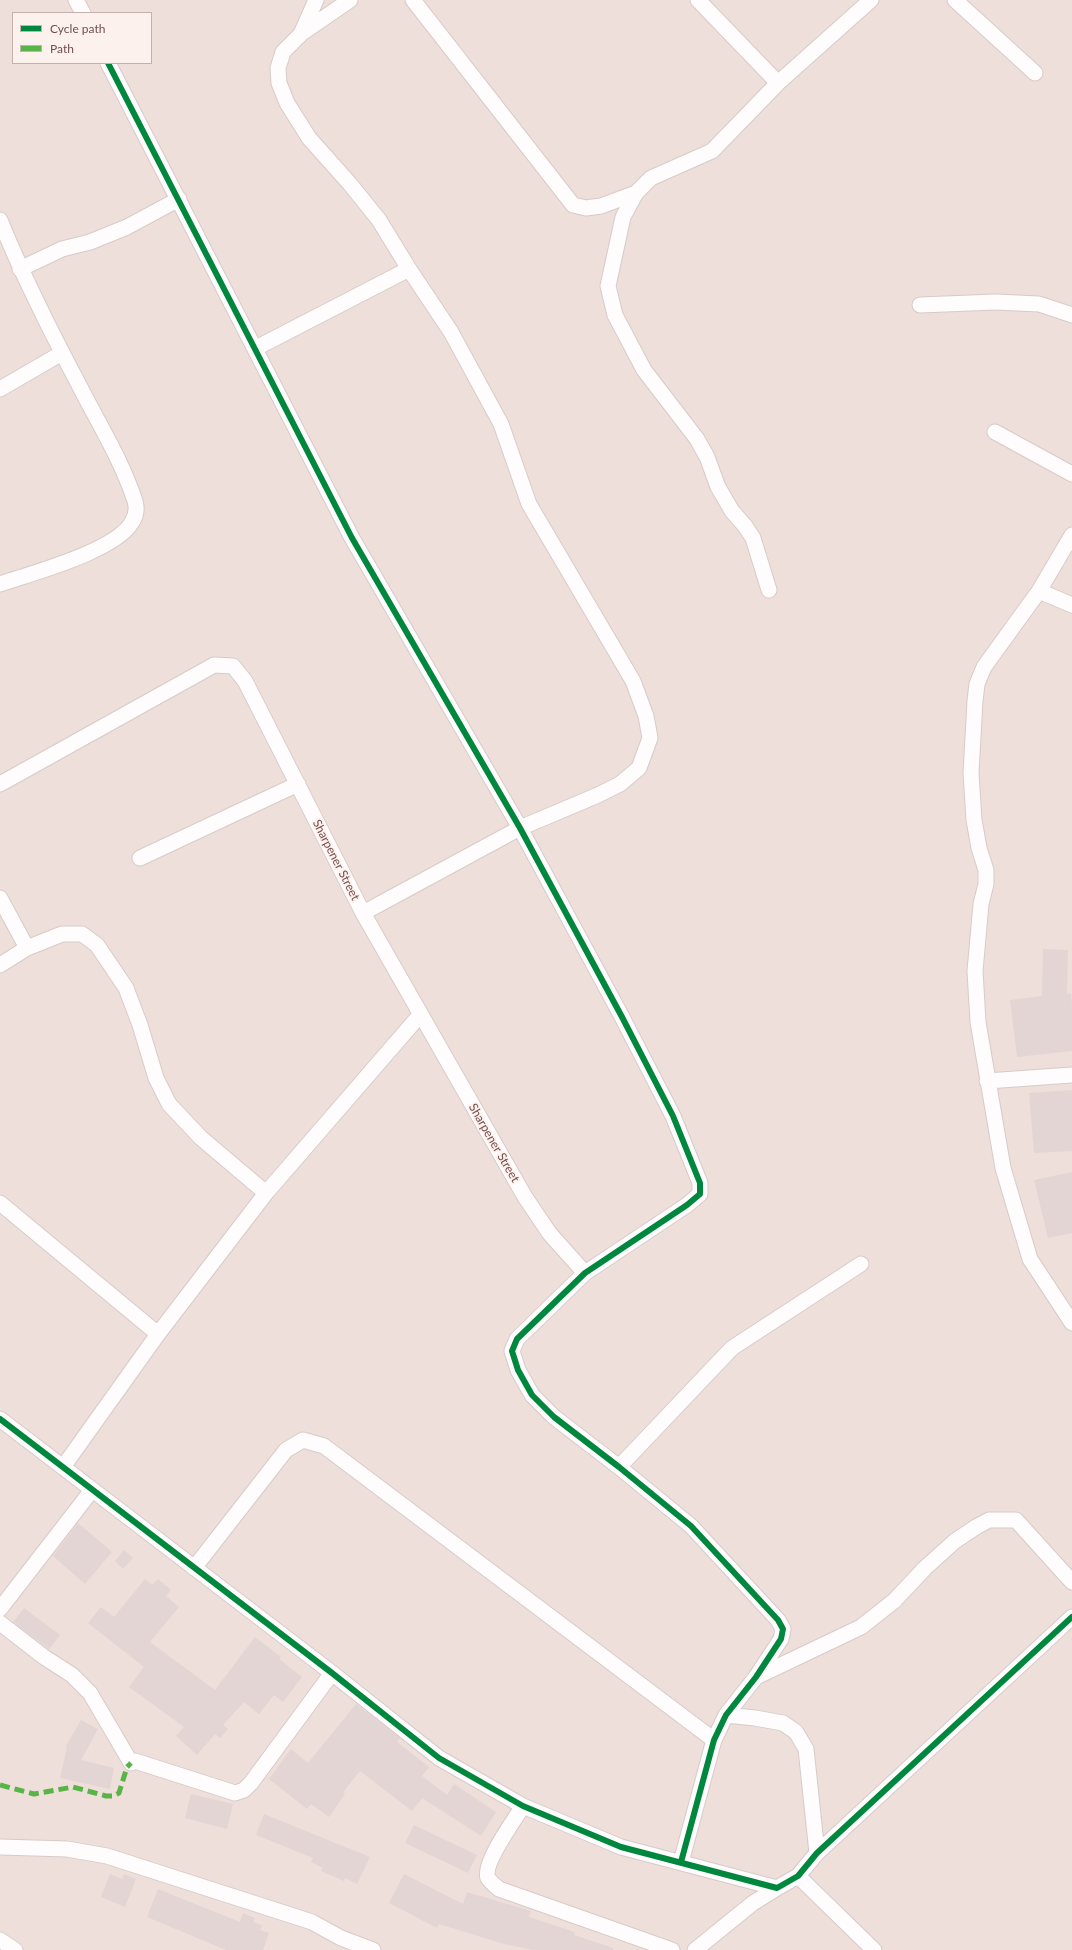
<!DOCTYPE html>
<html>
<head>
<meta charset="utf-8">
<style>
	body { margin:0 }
	#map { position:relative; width:1072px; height:1950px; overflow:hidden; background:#f6eeeb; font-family:Lato,sans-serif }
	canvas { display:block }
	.legend { position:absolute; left:12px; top:12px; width:140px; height:52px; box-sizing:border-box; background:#fdf1ed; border:1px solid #c5b0ad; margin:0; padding:5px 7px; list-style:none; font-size:12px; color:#714e4e }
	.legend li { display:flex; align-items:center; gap:8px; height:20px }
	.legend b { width:20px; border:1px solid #c5b0ad }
</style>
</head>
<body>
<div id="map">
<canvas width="1072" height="1950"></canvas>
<ul class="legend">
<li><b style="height:5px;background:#00873e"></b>Cycle path</li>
<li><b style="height:5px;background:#59b447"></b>Path</li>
</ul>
</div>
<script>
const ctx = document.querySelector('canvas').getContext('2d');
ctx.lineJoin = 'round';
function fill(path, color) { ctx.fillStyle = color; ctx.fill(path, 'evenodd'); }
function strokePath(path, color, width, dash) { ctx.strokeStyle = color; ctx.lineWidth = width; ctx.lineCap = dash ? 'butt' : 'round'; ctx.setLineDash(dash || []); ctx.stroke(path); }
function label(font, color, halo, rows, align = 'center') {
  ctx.font = font + ' Lato,sans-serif'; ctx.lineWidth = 3.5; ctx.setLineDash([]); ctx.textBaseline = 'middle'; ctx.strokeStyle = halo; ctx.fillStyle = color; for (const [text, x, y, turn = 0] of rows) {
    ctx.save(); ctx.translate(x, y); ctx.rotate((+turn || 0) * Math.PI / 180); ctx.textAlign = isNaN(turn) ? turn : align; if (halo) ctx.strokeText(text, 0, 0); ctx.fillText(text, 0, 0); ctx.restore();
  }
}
fill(new Path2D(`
	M 0,0 L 1072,0 L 1072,1950 L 0,1950 ZM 13,13 L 151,13 L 151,63 L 13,63 Z`), '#efdfdb');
fill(new Path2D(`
	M 1043,949 L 1068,950 L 1067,994 L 1071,993 L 1072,1005 L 1072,1051 L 1017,1057 L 1010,1000 L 1042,996 Z
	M 1072,1090 L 1072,1151 L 1034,1153 L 1029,1093 Z
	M 1072,1172 L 1072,1233 L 1048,1238 L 1034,1180 Z
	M 78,1523 L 112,1552 L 85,1584 L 53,1556 Z
	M 124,1550 L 133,1558 L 123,1569 L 115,1561 Z
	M 145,1579 L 152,1585 L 158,1579 L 171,1590 L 166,1596 L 179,1607 L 150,1642 L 215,1690 L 255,1637 L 281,1657 L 279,1659 L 302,1677 L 283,1702 L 274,1695 L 259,1714 L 244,1702 L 223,1725 L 228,1729 L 220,1738 L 215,1734 L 197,1755 L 176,1736 L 184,1727 L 129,1687 L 144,1667 L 88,1623 L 101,1607 L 114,1617 Z
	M 24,1608 L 60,1635 L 49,1649 L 13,1622 Z
	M 356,1704 L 400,1738 L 397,1742 L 429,1767 L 422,1776 L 447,1795 L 454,1784 L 496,1812 L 481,1836 L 422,1798 L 412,1811 L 360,1771 L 343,1792 L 345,1794 L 329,1817 L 311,1804 L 307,1809 L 269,1779 L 291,1749 L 308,1763 Z
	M 81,1720 L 98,1729 L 81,1760 L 114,1768 L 110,1789 L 60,1778 L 67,1747 L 66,1746 Z
	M 191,1794 L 233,1804 L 227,1829 L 185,1818 Z
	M 264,1814 L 370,1857 L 357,1884 L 345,1878 L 344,1881 L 321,1871 L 323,1868 L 311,1862 L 313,1858 L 256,1835 Z
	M 414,1825 L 477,1855 L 468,1873 L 405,1843 Z
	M 110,1874 L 122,1879 L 124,1874 L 136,1879 L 125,1907 L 101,1897 Z
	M 404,1874 L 463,1904 L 467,1892 L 531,1911 L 529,1917 L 575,1932 L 574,1935 L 613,1948 L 613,1950 L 533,1950 L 504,1944 L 439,1924 L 437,1928 L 389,1903 Z
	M 158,1889 L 240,1922 L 243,1913 L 255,1918 L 253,1922 L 262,1925 L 260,1930 L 269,1933 L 263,1950 L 226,1950 L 147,1917 Z`), '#e2d5d3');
const minor = new Path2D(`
	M 76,0 L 83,13
	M 316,0 L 301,34 L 283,52 L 278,68 L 279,83 L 287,103 L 309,138 L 350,184 L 379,220 L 409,269 L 451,332 L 501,424 L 529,504 L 633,681 L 646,716 L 650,738 L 639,768 L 620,784 L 598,795 L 520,828 L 363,913
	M 413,0 L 573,205 L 586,208 L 601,206 L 636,193
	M 698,0 L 778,83
	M 955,0 L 1035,73
	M 302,33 L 350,0
	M 108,63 L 352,538 L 520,828 L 622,1017 L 673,1116 L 700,1183 L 700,1194 L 687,1205 L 585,1273 L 517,1339 L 512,1351 L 518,1370 L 532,1395 L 554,1417 L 619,1467 L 691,1526 L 778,1620 L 783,1629 L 781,1639 L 756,1677 L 726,1715 L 714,1740 L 681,1862
	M 0,220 C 23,277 51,332 80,387 C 99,424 122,461 135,501 C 137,508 136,516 132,522 C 116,551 32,573 0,584
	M 20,269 L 62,249 L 90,242 L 127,227 L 179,199
	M 920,305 L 995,302 L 1039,304 L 1072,315
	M 256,348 L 409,269
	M 0,389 L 62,353
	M 995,432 L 1072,474
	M 1072,535 L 1039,591 L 984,667 L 977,684 L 975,701 L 971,773 L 974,820 L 979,848 L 986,870 L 986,884 L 981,904 L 975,971 L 978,1022 L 1003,1168 L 1030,1259 L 1072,1323
	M 769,590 L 753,538 L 745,526 L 732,511 L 718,487 L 707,457 L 697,439 L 644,370 L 615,315 L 608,286 L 623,217 L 636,193 L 651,178 L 712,151 L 778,83 L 871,0
	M 1039,591 L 1072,605
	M 0,784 L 214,665 L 233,666 L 245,681 L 363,913 L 525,1197 L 550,1234 L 585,1273
	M 140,858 L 298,784
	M 0,898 L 27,948
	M 0,965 L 27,948 L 62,934 L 82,934 L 97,945 L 126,988 L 140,1025 L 156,1078 L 169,1104 L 201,1138 L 266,1193
	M 987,1081 L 1072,1075
	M 0,1203 L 158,1334
	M 0,1419 L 332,1673 L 439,1758 L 523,1806 L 621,1847 L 777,1888 L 798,1876 L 817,1853 L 1072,1617
	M 63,1467 L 158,1334 L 266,1193 L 420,1015
	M 619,1467 L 732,1348 L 861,1264
	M 194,1568 L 286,1450 L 303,1440 L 324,1446 L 714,1740
	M 0,1609 L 92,1490
	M 0,1623 L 44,1657 L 72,1675 L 90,1693 L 131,1763 L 135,1761 L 235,1793 L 244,1790 L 251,1783 L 332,1673
	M 756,1677 L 861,1627 L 894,1601 L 925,1568 L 955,1541 L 976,1527 L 989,1520 L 1016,1520 L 1072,1582
	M 726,1715 L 755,1718 L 783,1723 L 796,1732 L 806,1749 L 817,1853
	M 523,1806 C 515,1819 482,1864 488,1878 C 490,1882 496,1886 499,1889 L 672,1950
	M 0,1847 L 67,1849 L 107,1856 L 312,1922 L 341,1938 L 373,1950
	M 798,1876 L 874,1950
	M 0,1940 L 15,1950
	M 695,1950 L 753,1903 L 777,1888`);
strokePath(minor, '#d6cbc9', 17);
strokePath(minor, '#fefcfc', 15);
strokePath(new Path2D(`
	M 0,1785 L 34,1794 L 73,1787 L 106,1796 L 113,1796 L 119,1793 L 127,1767 L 131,1763`), '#59b447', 5, [10, 5]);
strokePath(new Path2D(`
	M 108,63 L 352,538 L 520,828 L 622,1017 L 673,1116 L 700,1183 L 700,1194 L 687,1205 L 585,1273 L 517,1339 L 512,1351 L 518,1370 L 532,1395 L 554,1417 L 619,1467 L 691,1526 L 778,1620 L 783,1629 L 781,1639 L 756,1677 L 726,1715 L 714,1740 L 681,1862
	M 0,1419 L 332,1673 L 439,1758 L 523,1806 L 621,1847 L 777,1888 L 798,1876 L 817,1853 L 1072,1617`), '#00873e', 6);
label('12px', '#714e4e', '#fdf1ed', [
	["Sharpener Street",336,860,63],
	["Sharpener Street",494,1143,60]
]);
</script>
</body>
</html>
